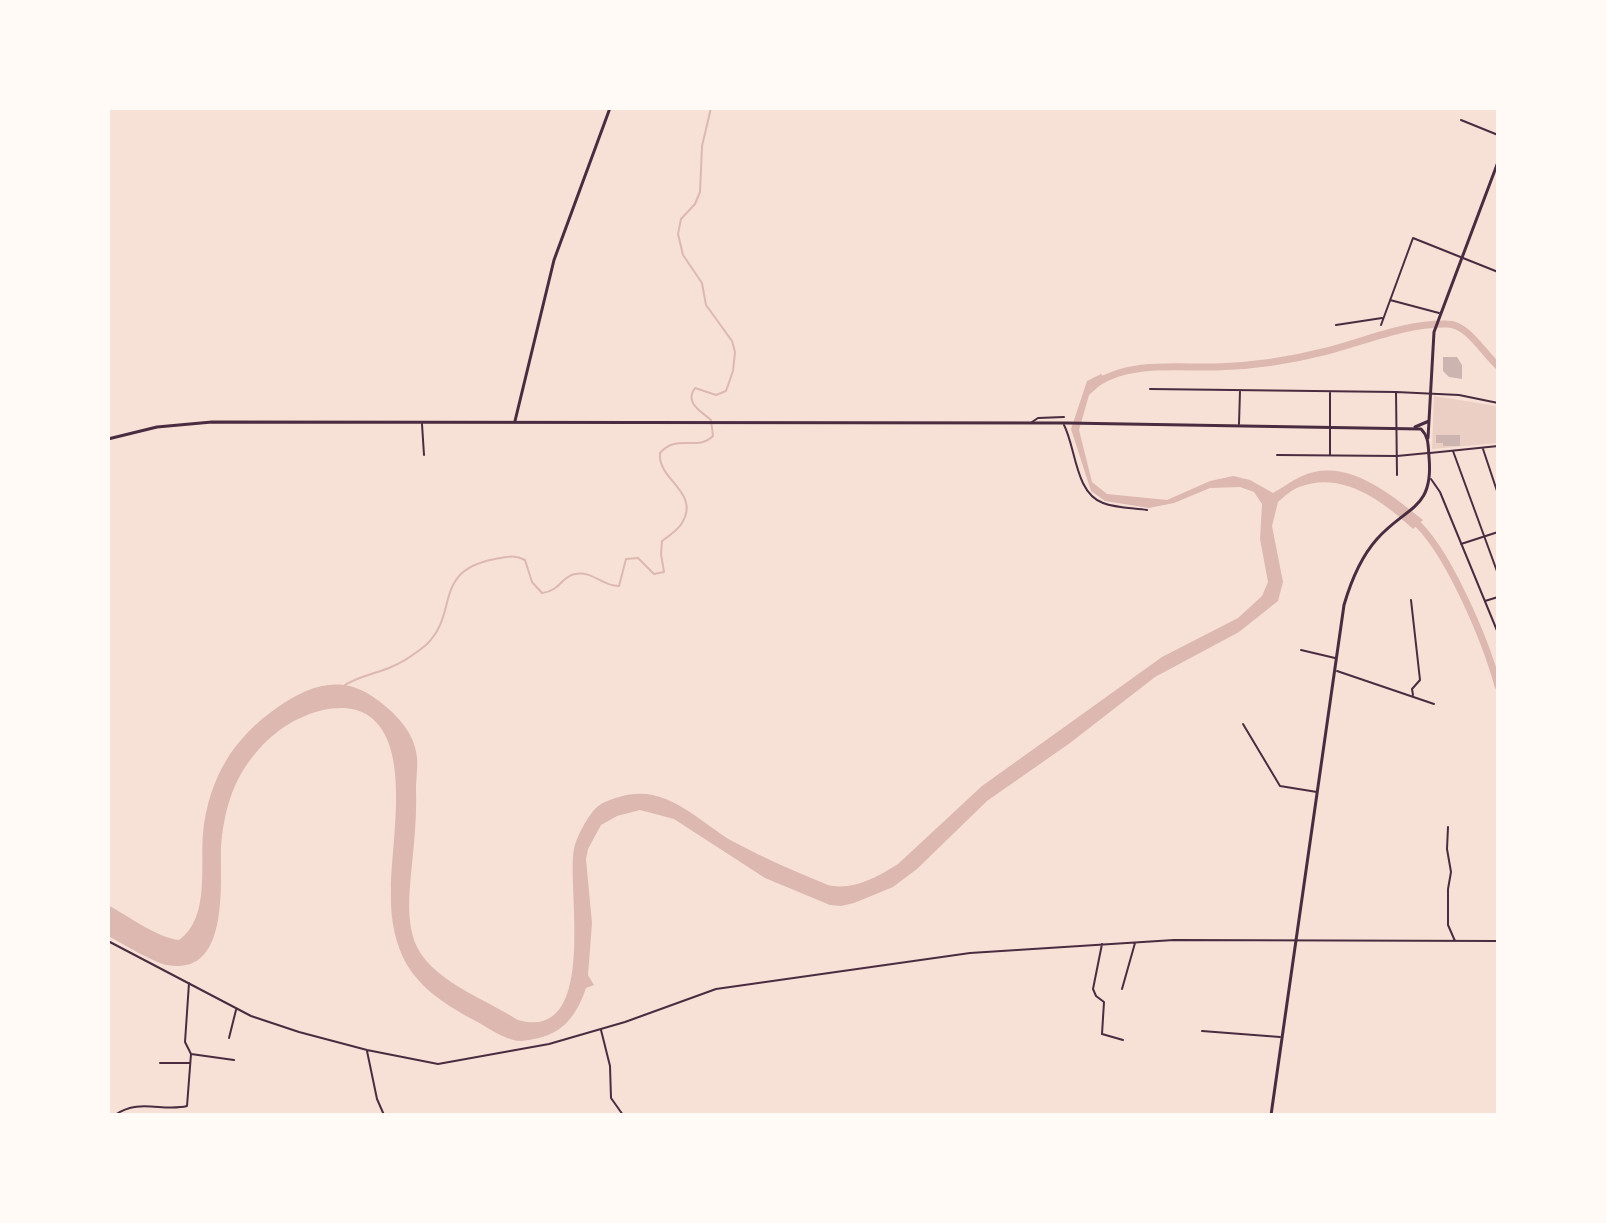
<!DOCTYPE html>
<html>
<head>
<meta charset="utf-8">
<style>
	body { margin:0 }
	#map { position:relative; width:1606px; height:1223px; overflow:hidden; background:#f7e1d7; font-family:Lato,sans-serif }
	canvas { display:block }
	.frame { position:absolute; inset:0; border:110px solid #fffaf5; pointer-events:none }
</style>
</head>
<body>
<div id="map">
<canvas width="1606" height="1223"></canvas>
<div class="frame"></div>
</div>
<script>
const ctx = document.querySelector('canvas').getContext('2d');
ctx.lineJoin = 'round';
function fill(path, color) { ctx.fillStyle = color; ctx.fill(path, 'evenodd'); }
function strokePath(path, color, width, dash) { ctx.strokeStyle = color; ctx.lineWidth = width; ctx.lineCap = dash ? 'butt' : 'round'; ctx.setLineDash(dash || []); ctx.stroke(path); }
fill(new Path2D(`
	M 1434,396 L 1497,406 L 1498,443 L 1432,449 Z`), '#ebcfc5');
fill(new Path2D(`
	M 1101,374 L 1106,380 L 1089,395 L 1079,430 L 1092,482 L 1107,494 L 1167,500 L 1210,481 L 1233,476 L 1250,480 L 1273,493 C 1282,488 1291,481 1300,477 C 1345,455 1390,494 1423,520 L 1413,529 C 1383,501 1342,470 1299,487 C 1291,490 1284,497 1278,502 L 1272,526 L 1283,582 L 1278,601 L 1239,632 L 1155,677 L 1070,743 L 987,801 L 917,869 L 893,887 L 854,903 L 841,906 L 830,905 L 765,878 L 674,819 L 640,810 L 617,816 L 601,825 L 588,849 L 586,859 L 592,923 L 588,975 L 594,985 L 586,988 C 577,1015 563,1034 534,1039 C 525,1041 518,1042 510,1039 C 497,1035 484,1025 472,1019 C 444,1004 415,985 402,955 C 393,935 390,911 391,889 C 391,843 412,746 369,716 C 350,703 324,708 305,716 C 271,729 241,764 230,799 C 225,814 222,831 221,847 C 220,884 230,977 167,965 C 154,963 122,943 108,936 L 108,905 C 128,916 158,938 179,940 C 210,918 200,867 203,833 C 209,778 233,738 278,707 C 305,688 336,675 367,693 C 390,707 415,730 417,758 C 418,768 416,779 416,789 C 417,817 414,845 411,874 C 409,896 407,918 414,940 C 428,980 484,998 518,1020 C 600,1043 566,886 574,849 C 576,838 588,815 597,807 C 603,802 612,799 619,797 C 666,782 697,821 734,842 C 764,858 796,872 828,885 C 852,891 878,877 898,864 L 982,786 L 1162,657 L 1238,618 L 1262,596 L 1268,582 L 1260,539 L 1262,504 L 1254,492 L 1240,487 L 1210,488 L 1174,503 L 1149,508 L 1105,501 L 1091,491 L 1071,429 L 1087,381 Z`), '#dcb8b0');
strokePath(new Path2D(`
	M 342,687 C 355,677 374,674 389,668 C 402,663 415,654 426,645 C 460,613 431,571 495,559 C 507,557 514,554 525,560 L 532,582 L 542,593 C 562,590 560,577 575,574 C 592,570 603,587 619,586 L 626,559 L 638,558 L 654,574 L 664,572 L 661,554 L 662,541 C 669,536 678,530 682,523 C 701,492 657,480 660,453 C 677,433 697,452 713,436 L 711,420 C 701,411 684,403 695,388 L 716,395 L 726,391 L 733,371 L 735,352 L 732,341 L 706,305 L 702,283 L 683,255 L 678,234 L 681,219 L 695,204 L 700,192 L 702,146 L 711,108`), '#dcb8b0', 2);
strokePath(new Path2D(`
	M 1097,383 C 1130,361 1179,368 1217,367 C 1253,366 1292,360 1327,351 C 1366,341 1406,323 1447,324 C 1468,324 1483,353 1498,366
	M 1412,519 C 1447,547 1486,642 1498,686`), '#dcb8b0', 7);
fill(new Path2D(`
	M 1443,357 L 1457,357 L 1462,365 L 1462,379 L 1449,377 L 1443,371 Z
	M 1436,435 L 1460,435 L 1460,446 L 1443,446 L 1443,443 L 1436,443 Z`), '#ccb4b1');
strokePath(new Path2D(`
	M 1461,120 L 1498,135
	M 1390,300 L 1439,313
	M 1336,325 L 1382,318
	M 1381,325 L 1413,238 L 1498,272
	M 1150,389 L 1396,392 L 1459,395 L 1498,403
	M 1396,392 L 1397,475
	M 1330,393 L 1330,455
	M 1032,422 L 1038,418 L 1064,417
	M 422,424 L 424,455
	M 1239,424 L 1240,391
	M 1064,425 C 1076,448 1075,493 1103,503 C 1116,508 1133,508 1147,510
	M 1483,449 L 1498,494
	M 1453,451 L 1498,574
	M 1277,455 L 1397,456 L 1428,453
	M 1431,479 L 1440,492 L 1498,633
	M 1461,544 L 1498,532
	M 1411,600 L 1420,680 L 1412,689 L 1413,695
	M 1485,601 L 1498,597
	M 1301,650 L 1335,658
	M 1337,671 L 1434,704
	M 1243,724 L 1280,786 L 1317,792
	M 1448,827 L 1447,849 L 1451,872 L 1448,889 L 1448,925 L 1455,941
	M 108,941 L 251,1016 L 299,1032 L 367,1050 L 438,1064 L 549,1044 L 625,1022 L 716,989 L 970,953 L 1174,940 L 1498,941
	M 1102,944 L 1093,989 L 1096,996 L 1104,1002 L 1102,1034 L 1123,1040
	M 189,983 L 185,1042 L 191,1054 L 234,1060
	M 1122,989 L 1135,943
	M 601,1030 L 610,1066 L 611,1098 L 623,1115
	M 1202,1031 L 1280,1037
	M 229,1038 L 236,1010
	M 367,1051 L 377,1099 L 384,1115
	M 160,1063 L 190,1063
	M 115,1115 C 138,1098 163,1112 187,1106 L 191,1054`), '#4a2c40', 2);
strokePath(new Path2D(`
	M 1430,453 L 1498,446`), '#4a2c40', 2);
strokePath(new Path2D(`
	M 515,421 L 554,260 L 610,108
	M 1415,427 L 1429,421
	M 1428,438 L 1434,332 L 1498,162`), '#4a2c40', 3);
strokePath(new Path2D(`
	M 108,439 L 157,427 L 212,422 L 1067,423 L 1421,429 C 1429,437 1428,445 1429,457 C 1434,510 1406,506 1377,539 C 1360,558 1351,581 1344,605 L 1271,1115`), '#4a2c40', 3);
</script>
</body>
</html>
